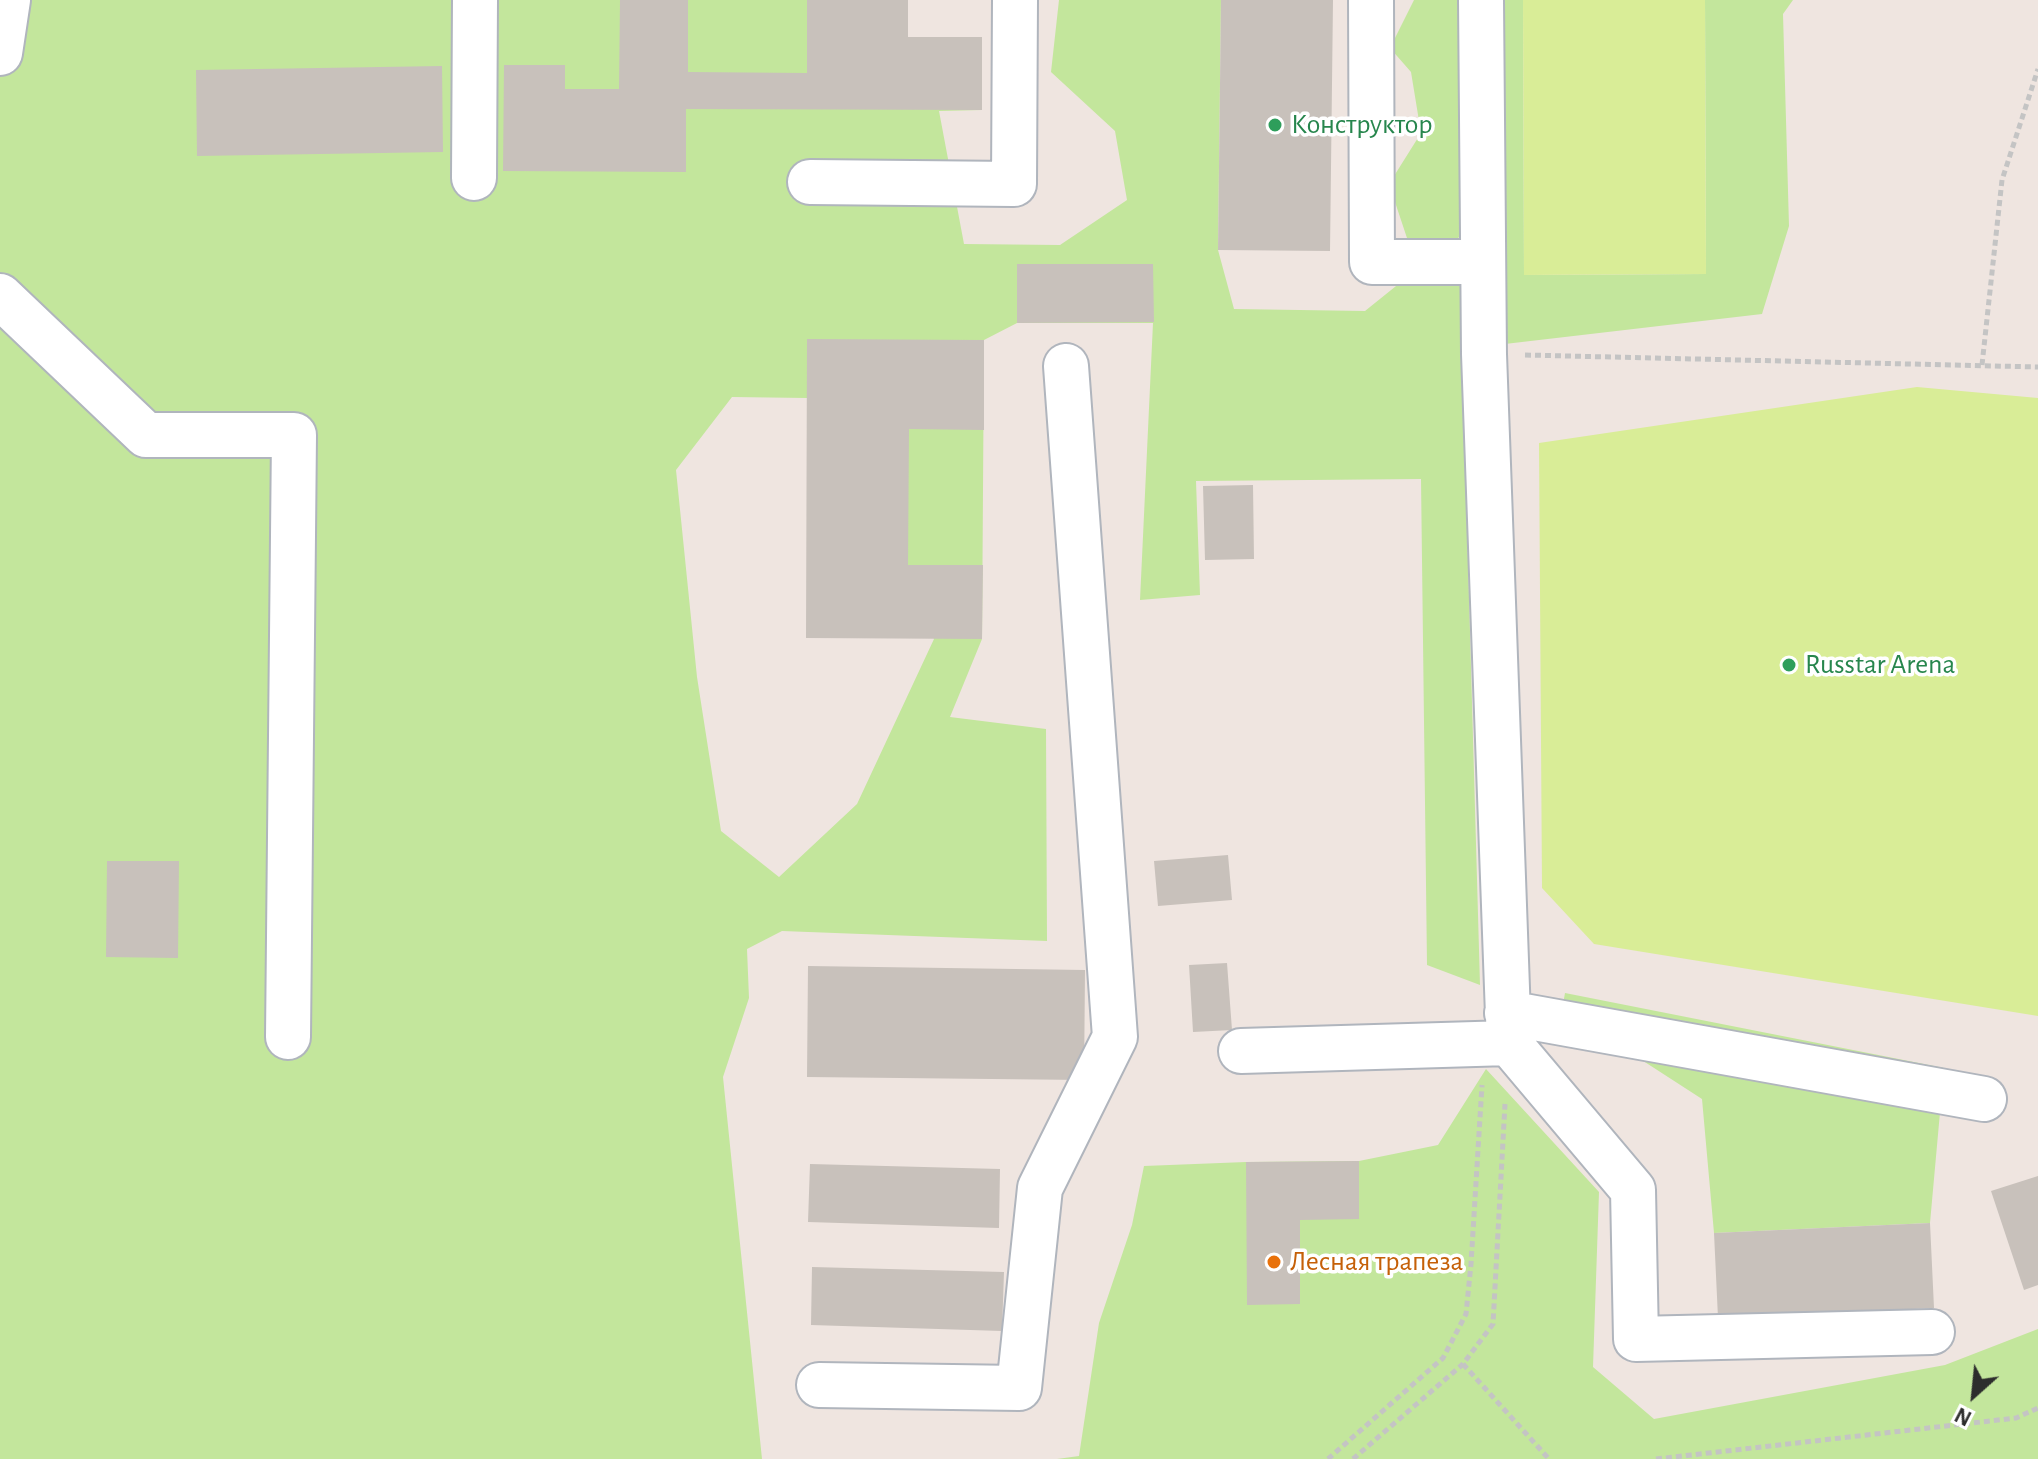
<!DOCTYPE html>
<html>
<head>
<meta charset="utf-8">
<style>
	body { margin:0 }
	#map { position:relative; width:2038px; height:1459px; overflow:hidden; background:#efe5e0; font-family:"Alegreya Sans",sans-serif }
	canvas { display:block }
	.north { position:absolute; left:1934px; top:1355px; width:80px; height:80px; -webkit-text-stroke:6px #fff; paint-order:stroke; rotate:207deg; font-size:22px; font-weight:700; line-height:32px; text-align:center; color:#2d2d2d }
	.north::after { content:''; display:block; margin:auto; width:28px; height:36px; background:#2d2d2d; clip-path:polygon(50% 0,100% 100%,50% 72%,0 100%) }
</style>
</head>
<body>
<div id="map">
<canvas width="2038" height="1459"></canvas>
<div class="north">N</div>
</div>
<script>
const ctx = document.querySelector('canvas').getContext('2d');
ctx.lineJoin = 'round';
function fill(path, color) { ctx.fillStyle = color; ctx.fill(path, 'evenodd'); }
function strokePath(path, color, width, dash) { ctx.strokeStyle = color; ctx.lineWidth = width; ctx.lineCap = dash ? 'butt' : 'round'; ctx.setLineDash(dash || []); ctx.stroke(path); }
function label(font, color, halo, rows, align = 'center') {
  ctx.font = font + ' "Alegreya Sans",sans-serif'; ctx.lineWidth = 7; ctx.setLineDash([]); ctx.textBaseline = 'middle'; ctx.strokeStyle = halo; ctx.fillStyle = color; for (const [text, x, y, turn = 0] of rows) {
    ctx.save(); ctx.translate(x, y); ctx.rotate((+turn || 0) * Math.PI / 180); ctx.textAlign = isNaN(turn) ? turn : align; if (halo) ctx.strokeText(text, 0, 0); ctx.fillText(text, 0, 0); ctx.restore();
  }
}
fill(new Path2D(`
	M 0,0 L 908,0 L 908,37 L 982,37 L 982,110 L 939,111 L 964,244 L 1060,245 L 1127,200 L 1115,131 L 1051,72 L 1059,0 L 1221,0 L 1218,250 L 1234,309 L 1365,311 L 1406,278 L 1462,278 L 1468,228 L 1454,242 L 1408,241 L 1389,184 L 1421,133 L 1411,72 L 1390,48 L 1414,0 L 1523,0 L 1524,275 L 1706,274 L 1705,0 L 1793,0 L 1783,14 L 1789,226 L 1762,314 L 1462,349 L 1480,985 L 1427,965 L 1421,479 L 1196,481 L 1200,595 L 1140,600 L 1153,323 L 1017,323 L 984,340 L 982,639 L 950,717 L 1046,729 L 1047,941 L 782,931 L 747,949 L 749,998 L 723,1077 L 762,1459 L 0,1459 ZM 732,397 L 807,398 L 934,639 L 857,804 L 779,877 L 721,831 L 697,677 L 676,470 Z
	M 1565,993 L 1944,1068 L 1930,1223 L 1714,1233 L 1702,1099 L 1600,1033 L 1561,1015 Z
	M 1486,1069 L 1599,1192 L 1593,1367 L 1654,1419 L 1945,1365 L 2038,1329 L 2038,1459 L 1057,1459 L 1079,1456 L 1099,1323 L 1132,1225 L 1144,1166 L 1246,1162 L 1359,1161 L 1438,1145 Z`), '#c3e69c');
fill(new Path2D(`
	M 1523,0 L 1705,0 L 1706,274 L 1524,275 Z
	M 1917,387 L 2038,398 L 2038,1016 L 1594,944 L 1542,888 L 1539,443 Z`), '#d9ed97');
fill(new Path2D(`
	M 620,0 L 688,0 L 688,72 L 807,73 L 807,0 L 908,0 L 908,37 L 982,37 L 982,110 L 686,109 L 686,172 L 503,171 L 504,65 L 565,65 L 565,89 L 619,89 Z
	M 1221,0 L 1333,0 L 1330,251 L 1218,250 Z
	M 442,66 L 443,152 L 197,156 L 196,70 Z
	M 1017,264 L 1153,264 L 1154,322 L 1017,323 Z
	M 807,339 L 984,340 L 984,430 L 909,429 L 908,565 L 983,565 L 982,639 L 806,638 Z
	M 1253,485 L 1254,559 L 1205,560 L 1203,486 Z
	M 1228,855 L 1232,900 L 1158,906 L 1154,861 Z
	M 107,861 L 179,861 L 178,958 L 106,957 Z
	M 1227,963 L 1232,1030 L 1193,1032 L 1189,965 Z
	M 808,966 L 1085,970 L 1084,1080 L 807,1077 Z
	M 1359,1161 L 1359,1219 L 1300,1220 L 1300,1304 L 1247,1305 L 1246,1162 Z
	M 810,1164 L 1000,1169 L 999,1228 L 808,1222 Z
	M 2038,1176 L 2038,1285 L 2024,1290 L 1991,1191 Z
	M 1930,1223 L 1934,1308 L 1718,1318 L 1714,1233 Z
	M 812,1267 L 1004,1272 L 1002,1331 L 811,1325 Z`), '#c8c1bb');
const minor = new Path2D(`
	M 1371,0 L 1372,262 L 1483,262
	M 0,53 L 8,0
	M 474,178 L 475,0
	M 810,182 L 1014,184 L 1015,0
	M 0,296 L 146,435 L 294,435 L 288,1037
	M 1507,1013 L 1984,1099
	M 1509,1043 L 1633,1190 L 1636,1339 L 1932,1332
	M 1241,1051 L 1509,1043 L 1484,354 L 1481,0
	M 819,1385 L 1019,1388 L 1040,1188 L 1115,1037 L 1066,366`);
strokePath(minor, '#b0b5bd', 48);
strokePath(new Path2D(`
	M 1525,355 L 2038,367
	M 1982,365 L 2002,180 L 2038,69
	M 1463,1364 L 1549,1459
	M 1328,1459 L 1443,1358 L 1466,1314 L 1471,1264 L 1482,1085
	M 1353,1459 L 1463,1364 L 1493,1324 L 1505,1104
	M 1656,1459 L 2016,1418 L 2038,1408`), '#c4c4c4', 5, [6, 4]);
strokePath(minor, '#fff', 44);
for (const [x, y, r, color] of [
	[1275,125,8,"#2e9e5b"],
	[1789,665,8,"#2e9e5b"],
	[1274,1262,8,"#e8710a"]
]) { const dot = new Path2D(); dot.arc(x, y, r, 0, 2 * Math.PI); ctx.fillStyle = color; ctx.fill(dot); strokePath(dot, '#fff', 3); }
label('28px', '#27864d', '#fff', [
	["Конструктор",1291,125],
	["Russtar Arena",1805,665]
], 'left');
label('28px', '#c56008', '#fff', [
	["Лесная трапеза",1290,1262]
], 'left');
</script>
</body>
</html>
